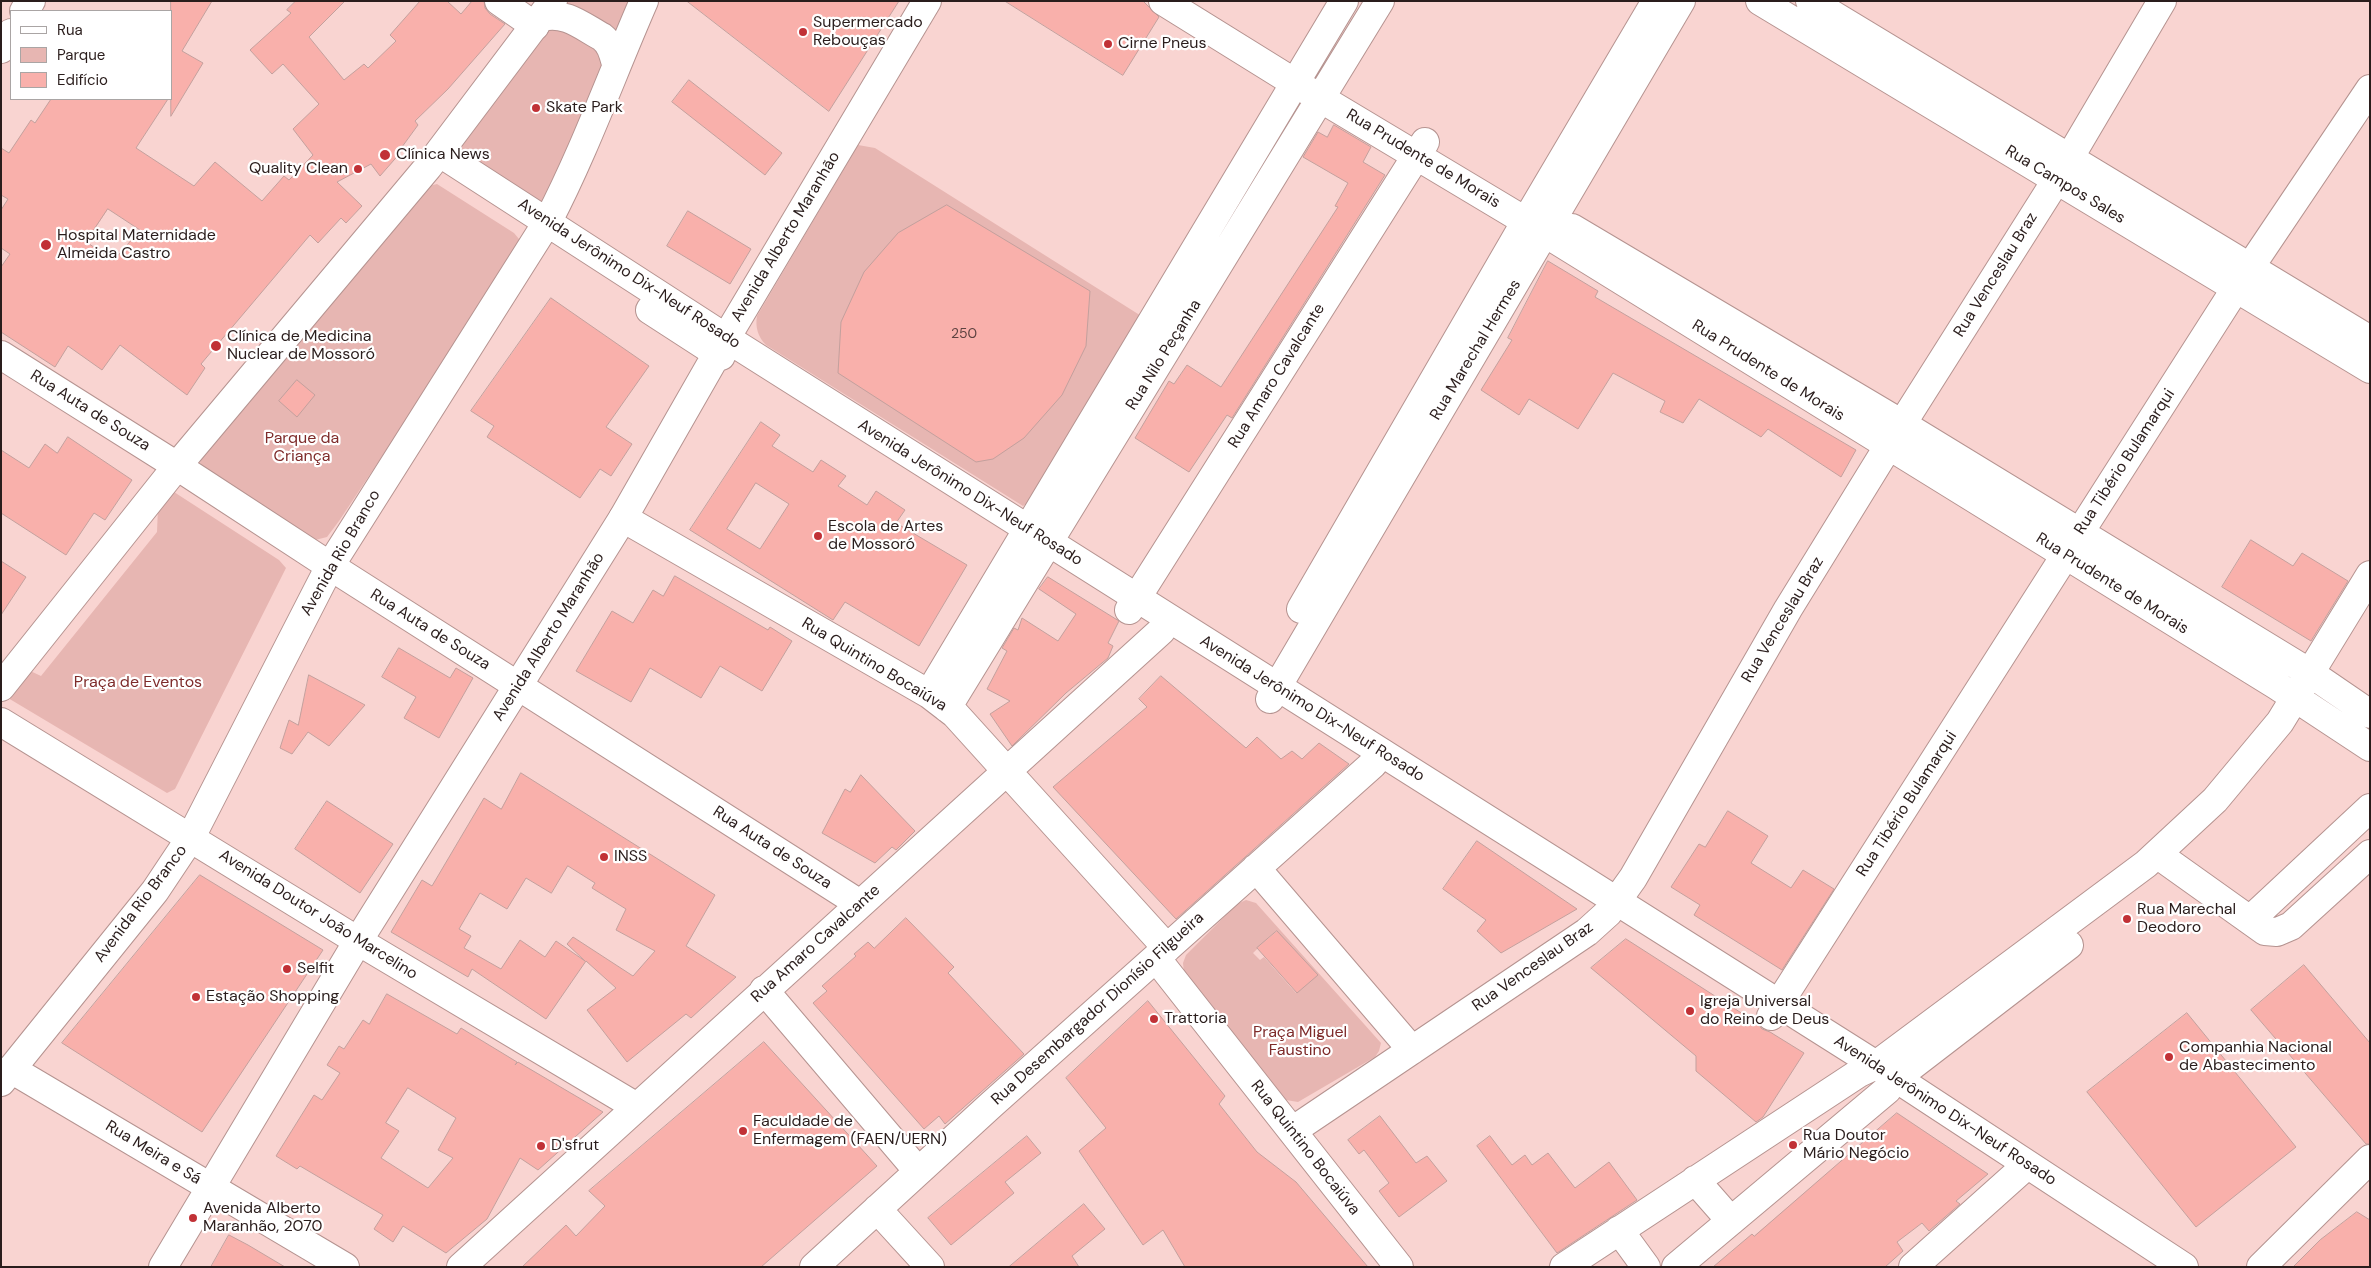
<!DOCTYPE html>
<html>
<head>
<meta charset="utf-8">
<style>
	body { margin:0 }
	#map { position:relative; width:2371px; height:1268px; overflow:hidden; background:#f9d4d1; font-family:"DM Sans",sans-serif }
	canvas { display:block }
	.frame { position:absolute; inset:0; border:2px solid #2a1d1c; pointer-events:none }
	.legend { position:absolute; left:10px; top:10px; width:162px; height:90px; box-sizing:border-box; background:#fff; border:1px solid #aaa5a4; margin:0; padding:6px 9px; list-style:none; font-size:15px; color:#2a1d1c }
	.legend li { display:flex; align-items:center; gap:10px; height:25px }
	.legend b { width:25px; border:1px solid #aaa5a4 }
</style>
</head>
<body>
<div id="map">
<canvas width="2371" height="1268"></canvas>
<div class="frame"></div>
<ul class="legend">
<li><b style="height:6px;background:#fff"></b>Rua</li>
<li><b style="height:14px;background:#e7b6b2"></b>Parque</li>
<li><b style="height:14px;background:#f9b0ab"></b>Edifício</li>
</ul>
</div>
<script>
const ctx = document.querySelector('canvas').getContext('2d');
ctx.lineJoin = 'round';
function fill(path, color) { ctx.fillStyle = color; ctx.fill(path, 'evenodd'); }
function strokePath(path, color, width, dash) { ctx.strokeStyle = color; ctx.lineWidth = width; ctx.lineCap = dash ? 'butt' : 'round'; ctx.setLineDash(dash || []); ctx.stroke(path); }
function label(font, color, halo, rows, align = 'center') {
  ctx.font = font + ' "DM Sans",sans-serif'; ctx.lineWidth = 4.5; ctx.setLineDash([]); ctx.textBaseline = 'middle'; ctx.strokeStyle = halo; ctx.fillStyle = color; for (const [text, x, y, turn = 0] of rows) {
    ctx.save(); ctx.translate(x, y); ctx.rotate((+turn || 0) * Math.PI / 180); ctx.textAlign = isNaN(turn) ? turn : align; if (halo) ctx.strokeText(text, 0, 0); ctx.fillText(text, 0, 0); ctx.restore();
  }
}
fill(new Path2D(`
	M 565,1 L 632,1 L 619,31 L 614,34 L 564,8 Z
	M 553,24 L 593,41 L 606,60 L 543,207 L 454,146 Z
	M 858,145 L 875,148 L 1146,319 L 1027,503 L 1023,506 L 766,345 C 758,337 755,327 757,316 Z
	M 437,184 L 514,233 L 519,239 L 520,245 L 494,288 L 339,521 L 327,537 L 315,540 L 205,468 L 200,463 L 201,459 L 429,186 Z
	M 174,492 L 279,560 L 286,568 L 175,789 L 167,793 L 8,698 L 26,669 L 41,676 L 157,532 L 158,507 Z
	M 1246,900 L 1256,903 L 1381,1043 L 1379,1051 L 1375,1057 L 1298,1102 L 1280,1099 L 1184,973 L 1183,963 L 1186,955 L 1237,904 ZM 1276,931 L 1317,975 L 1296,993 L 1264,957 L 1260,960 L 1253,953 Z`), '#e7b6b2');
const building = new Path2D(`
	M 171,1 L 212,1 L 182,51 L 203,63 L 171,116 Z
	M 296,1 L 345,1 L 309,37 L 344,80 L 364,64 L 368,68 L 396,41 L 390,35 L 420,1 L 447,1 L 461,14 L 472,1 L 484,1 L 485,8 L 490,14 L 505,24 L 448,89 L 415,121 L 418,125 L 399,151 L 401,152 L 380,176 L 371,164 L 337,182 L 362,206 L 346,223 L 341,218 L 318,243 L 310,235 L 201,364 L 205,368 L 187,395 L 120,345 L 102,370 L 68,346 L 55,367 L 1,332 L 1,267 L 10,254 L 1,248 L 1,210 L 8,199 L 1,195 L 1,148 L 9,153 L 31,120 L 35,123 L 51,99 L 168,99 L 136,148 L 194,186 L 215,162 L 262,201 L 284,176 L 289,180 L 313,155 L 293,129 L 319,104 L 283,64 L 272,74 L 250,50 L 291,13 L 287,10 ZM 108,209 L 140,230 L 114,260 L 86,242 Z
	M 687,1 L 899,1 L 829,111 Z
	M 1005,1 L 1143,1 L 1159,17 L 1123,75 Z
	M 689,80 L 782,153 L 765,175 L 672,102 Z
	M 1334,125 L 1371,147 L 1363,162 L 1385,175 L 1232,418 L 1227,415 L 1189,472 L 1135,438 L 1169,381 L 1174,384 L 1187,365 L 1221,387 L 1338,207 L 1335,206 L 1348,183 L 1303,157 L 1318,132 L 1327,137 Z
	M 947,205 L 1090,291 L 1086,346 L 1062,395 L 1024,438 L 993,459 L 976,462 L 838,373 L 841,322 L 864,272 L 898,233 Z
	M 688,211 L 751,249 L 730,284 L 667,246 Z
	M 1548,261 L 1598,291 L 1595,297 L 1856,450 L 1841,477 L 1768,429 L 1761,437 L 1699,399 L 1683,423 L 1660,412 L 1665,401 L 1613,373 L 1578,429 L 1529,399 L 1519,415 L 1481,390 L 1512,340 L 1508,338 Z
	M 551,298 L 649,366 L 606,427 L 632,444 L 611,476 L 600,469 L 580,498 L 487,437 L 494,426 L 471,411 Z
	M 297,380 L 315,395 L 297,417 L 279,401 Z
	M 761,422 L 780,435 L 772,446 L 813,472 L 821,460 L 846,476 L 838,486 L 867,505 L 876,491 L 905,510 L 896,523 L 967,565 L 919,646 L 845,602 L 833,620 L 690,530 ZM 756,483 L 789,504 L 760,549 L 727,529 Z
	M 68,437 L 132,480 L 105,520 L 94,513 L 66,555 L 1,513 L 1,450 L 29,468 L 45,444 L 57,453 Z
	M 2251,540 L 2293,566 L 2302,553 L 2348,581 L 2311,641 L 2222,587 Z
	M 1,561 L 26,577 L 1,615 Z
	M 675,576 L 768,630 L 770,627 L 792,641 L 762,691 L 720,666 L 701,698 L 650,668 L 631,702 L 576,671 L 612,611 L 633,623 L 653,590 L 663,596 Z
	M 1048,577 L 1119,621 L 1108,643 L 1113,646 L 1108,658 L 1066,693 L 1012,746 L 990,714 L 1010,701 L 987,689 L 1007,651 L 1002,648 L 1014,628 L 1018,630 L 1022,618 L 1058,641 L 1076,614 L 1039,589 Z
	M 399,648 L 450,678 L 456,668 L 473,678 L 439,738 L 404,718 L 416,697 L 382,677 Z
	M 309,675 L 365,705 L 329,746 L 308,732 L 292,754 L 280,748 L 289,720 L 298,725 Z
	M 1161,676 L 1246,748 L 1257,737 L 1281,759 L 1292,751 L 1302,759 L 1319,743 L 1349,764 L 1176,919 L 1053,787 L 1147,707 L 1139,699 Z
	M 521,773 L 715,895 L 686,946 L 736,977 L 691,1018 L 686,1014 L 627,1062 L 587,1010 L 616,988 L 586,961 L 546,1019 L 472,969 L 468,977 L 391,932 L 422,880 L 432,886 L 484,798 L 501,809 ZM 568,866 L 595,883 L 592,888 L 626,909 L 616,930 L 655,951 L 633,976 L 573,937 L 567,944 L 585,961 L 556,941 L 545,957 L 520,940 L 501,969 L 464,948 L 471,936 L 459,929 L 480,893 L 507,909 L 526,878 L 551,893 Z
	M 861,775 L 915,831 L 896,850 L 892,847 L 875,863 L 822,833 L 845,789 L 850,792 Z
	M 327,801 L 393,844 L 360,893 L 295,849 Z
	M 1728,811 L 1768,836 L 1751,863 L 1791,888 L 1803,870 L 1834,889 L 1782,970 L 1694,915 L 1700,905 L 1671,887 L 1699,844 L 1705,847 Z
	M 1477,841 L 1577,909 L 1501,953 L 1477,931 L 1486,920 L 1443,889 Z
	M 200,875 L 323,950 L 202,1132 L 62,1043 Z
	M 906,918 L 954,967 L 948,973 L 1024,1054 L 945,1124 L 939,1116 L 924,1129 L 813,1003 L 827,991 L 822,986 L 856,956 L 854,954 L 868,942 L 874,948 Z
	M 1277,931 L 1318,975 L 1297,993 L 1257,948 Z
	M 1626,939 L 1757,1023 L 1762,1029 L 1770,1032 L 1804,1053 L 1763,1117 L 1756,1122 L 1696,1071 L 1696,1056 L 1591,968 Z
	M 2304,965 L 2370,1043 L 2370,1144 L 2366,1144 L 2251,1010 Z
	M 387,994 L 457,1034 L 461,1028 L 517,1062 L 515,1065 L 518,1062 L 603,1112 L 538,1170 L 520,1158 L 487,1219 L 446,1253 L 403,1226 L 393,1242 L 374,1229 L 383,1215 L 300,1166 L 297,1169 L 276,1156 L 314,1095 L 322,1100 L 340,1073 L 327,1065 L 339,1046 L 344,1049 L 363,1020 L 369,1024 ZM 408,1088 L 456,1118 L 438,1150 L 453,1158 L 428,1188 L 381,1158 L 399,1131 L 386,1123 Z
	M 1148,1001 L 1225,1096 L 1219,1104 L 1257,1152 L 1296,1182 L 1368,1267 L 1185,1267 L 1163,1230 L 1143,1245 L 1079,1151 L 1106,1128 L 1066,1078 Z
	M 2187,1013 L 2296,1147 L 2196,1227 L 2087,1092 Z
	M 764,1042 L 877,1166 L 761,1267 L 522,1267 L 566,1225 L 576,1236 L 605,1206 L 589,1191 Z
	M 1897,1113 L 1988,1174 L 1956,1201 L 1960,1204 L 1929,1231 L 1922,1223 L 1897,1242 L 1903,1251 L 1885,1267 L 1713,1267 L 1752,1234 L 1754,1236 Z
	M 1380,1116 L 1416,1163 L 1427,1156 L 1447,1181 L 1399,1217 L 1379,1191 L 1389,1183 L 1364,1150 L 1359,1154 L 1348,1140 Z
	M 1027,1136 L 1041,1153 L 1005,1182 L 1014,1193 L 951,1245 L 928,1218 Z
	M 1490,1136 L 1512,1165 L 1525,1155 L 1532,1165 L 1548,1153 L 1575,1188 L 1609,1162 L 1637,1200 L 1557,1253 L 1477,1146 Z
	M 1084,1204 L 1105,1229 L 1072,1256 L 1079,1267 L 1009,1267 Z
	M 2357,1212 L 2370,1220 L 2370,1267 L 2293,1267 L 2320,1240 Z
	M 229,1235 L 248,1245 L 285,1267 L 211,1267 Z`);
fill(building, '#f9b0ab');
strokePath(building, '#c3a09d', 1);
const minor = new Path2D(`
	M 499,1 L 535,26
	M 1163,1 L 1295,83 L 1532,225 L 2276,685 L 2370,747
	M 1760,1 L 2370,369
	M 1810,1 L 2370,340
	M 24,11 L 31,1
	M 1,49 L 11,33
	M 1572,228 L 1902,424 L 2310,673 L 2370,714
	M 726,338 L 927,1
	M 1,355 L 177,466 L 330,566 L 860,904
	M 623,518 L 929,694 L 955,714 L 1167,948
	M 1301,609 L 1526,221 L 1656,1
	M 1129,610 L 1425,142
	M 929,694 L 1344,1
	M 1270,699 L 1681,1
	M 947,708 L 1380,1
	M 1,722 L 358,941 L 635,1106
	M 2157,854 L 2265,931 L 2277,932 L 2291,926 L 2370,854
	M 1256,868 L 1412,1050
	M 2250,920 L 2370,808
	M 1156,958 L 1399,1267
	M 764,990 L 918,1171
	M 1771,1016 L 2236,288 L 2370,89
	M 11,1069 L 345,1267
	M 1292,1131 L 1587,932 L 1608,913 L 1633,878 L 1788,609 L 1902,424 L 2057,179 L 2162,1
	M 1695,1180 L 1731,1221
	M 877,1209 L 930,1267
	M 1619,1230 L 1646,1267
	M 461,1267 L 1161,631 L 1169,619
	M 814,1267 L 991,1105 L 1373,764 L 1382,753
	M 1564,1267 L 1859,1073 L 1876,1065 L 2146,864 L 2215,800 L 2280,722 L 2370,575
	M 1676,1267 L 1887,1090 L 1896,1078 L 2069,945
	M 1913,1267 L 2027,1165
	M 2261,1267 L 2370,1159`);
const major = new Path2D(`
	M 542,17 C 565,11 582,26 602,37 C 611,44 613,53 616,64
	M 440,153 L 726,338 L 1876,1065 L 2184,1267
	M 650,310 L 721,356
	M 1,687 L 177,466 L 428,167 L 553,1
	M 1,1082 L 155,891 L 191,837 L 330,566 L 548,221 C 585,150 612,74 644,1
	M 163,1267 L 358,941 L 623,518 L 726,338`);
strokePath(minor, '#b59390', 30);
strokePath(major, '#b59390', 30);
strokePath(minor, '#fff', 28);
strokePath(major, '#fff', 28);
for (const [x, y, r, color] of [
	[803,32,5,"#c13136"],
	[1108,44,5,"#c13136"],
	[536,108,5,"#c13136"],
	[385,155,6,"#c13136"],
	[358,169,5,"#c13136"],
	[46,245,6,"#c13136"],
	[216,346,6,"#c13136"],
	[818,536,5,"#c13136"],
	[604,857,5,"#c13136"],
	[2127,919,5,"#c13136"],
	[287,969,5,"#c13136"],
	[196,997,5,"#c13136"],
	[1690,1011,5,"#c13136"],
	[1154,1019,5,"#c13136"],
	[2169,1057,5,"#c13136"],
	[743,1131,5,"#c13136"],
	[1793,1145,5,"#c13136"],
	[541,1146,5,"#c13136"],
	[193,1218,5,"#c13136"]
]) { const dot = new Path2D(); dot.arc(x, y, r, 0, 2 * Math.PI); ctx.fillStyle = color; ctx.fill(dot); strokePath(dot, '#fff', 2); }
label('14px', '#5e4240', null, [
	["250",964,334]
]);
label('16px', '#2a1d1c', '#fff', [
	["Supermercado",813,23],
	["Rebouças",813,41],
	["Cirne Pneus",1118,44],
	["Skate Park",546,108],
	["Clínica News",396,155],
	["Quality Clean",348,169,"right"],
	["Hospital Maternidade",57,236],
	["Almeida Castro",57,254],
	["Clínica de Medicina",227,337],
	["Nuclear de Mossoró",227,355],
	["Escola de Artes",828,527],
	["de Mossoró",828,545],
	["INSS",614,857],
	["Rua Marechal",2137,910],
	["Deodoro",2137,928],
	["Selfit",297,969],
	["Estação Shopping",206,997],
	["Igreja Universal",1700,1002],
	["do Reino de Deus",1700,1020],
	["Trattoria",1164,1019],
	["Companhia Nacional",2179,1048],
	["de Abastecimento",2179,1066],
	["Faculdade de",753,1122],
	["Enfermagem (FAEN/UERN)",753,1140],
	["Rua Doutor",1803,1136],
	["Mário Negócio",1803,1154],
	["D'sfrut",551,1146],
	["Avenida Alberto",203,1209],
	["Maranhão, 2070",203,1227]
], 'left');
label('16px', '#2a1d1c', '#fff', [
	["Rua Prudente de Morais",1423,159,31],
	["Rua Campos Sales",2065,185,31],
	["Avenida Alberto Maranhão",786,237,-59],
	["Avenida Jerônimo Dix-Neuf Rosado",629,274,33],
	["Rua Venceslau Braz",1996,275,-58],
	["Rua Marechal Hermes",1476,350,-59],
	["Rua Nilo Peçanha",1164,355,-58],
	["Rua Prudente de Morais",1768,371,32],
	["Rua Amaro Cavalcante",1277,376,-58],
	["Rua Auta de Souza",90,411,32],
	["Rua Tibério Bulamarqui",2125,462,-57],
	["Avenida Jerônimo Dix-Neuf Rosado",970,493,32],
	["Avenida Rio Branco",341,553,-60],
	["Rua Prudente de Morais",2112,584,32],
	["Rua Venceslau Braz",1783,620,-59],
	["Rua Auta de Souza",430,630,32],
	["Avenida Alberto Maranhão",549,637,-58],
	["Rua Quintino Bocaiúva",874,665,31],
	["Avenida Jerônimo Dix-Neuf Rosado",1312,709,32],
	["Rua Tibério Bulamarqui",1907,804,-57],
	["Rua Auta de Souza",772,848,33],
	["Avenida Rio Branco",141,904,-53],
	["Avenida Doutor João Marcelino",318,915,32],
	["Rua Amaro Cavalcante",816,944,-42],
	["Rua Venceslau Braz",1533,967,-35],
	["Rua Desembargador Dionísio Filgueira",1098,1009,-42],
	["Avenida Jerônimo Dix-Neuf Rosado",1945,1111,33],
	["Rua Quintino Bocaiúva",1305,1148,52],
	["Rua Meira e Sá",153,1153,31]
]);
label('16px', '#7e2b2a', '#fff', [
	["Parque da",302,439],
	["Criança",302,457],
	["Praça de Eventos",138,683],
	["Praça Miguel",1300,1033],
	["Faustino",1300,1051]
]);
</script>
</body>
</html>
